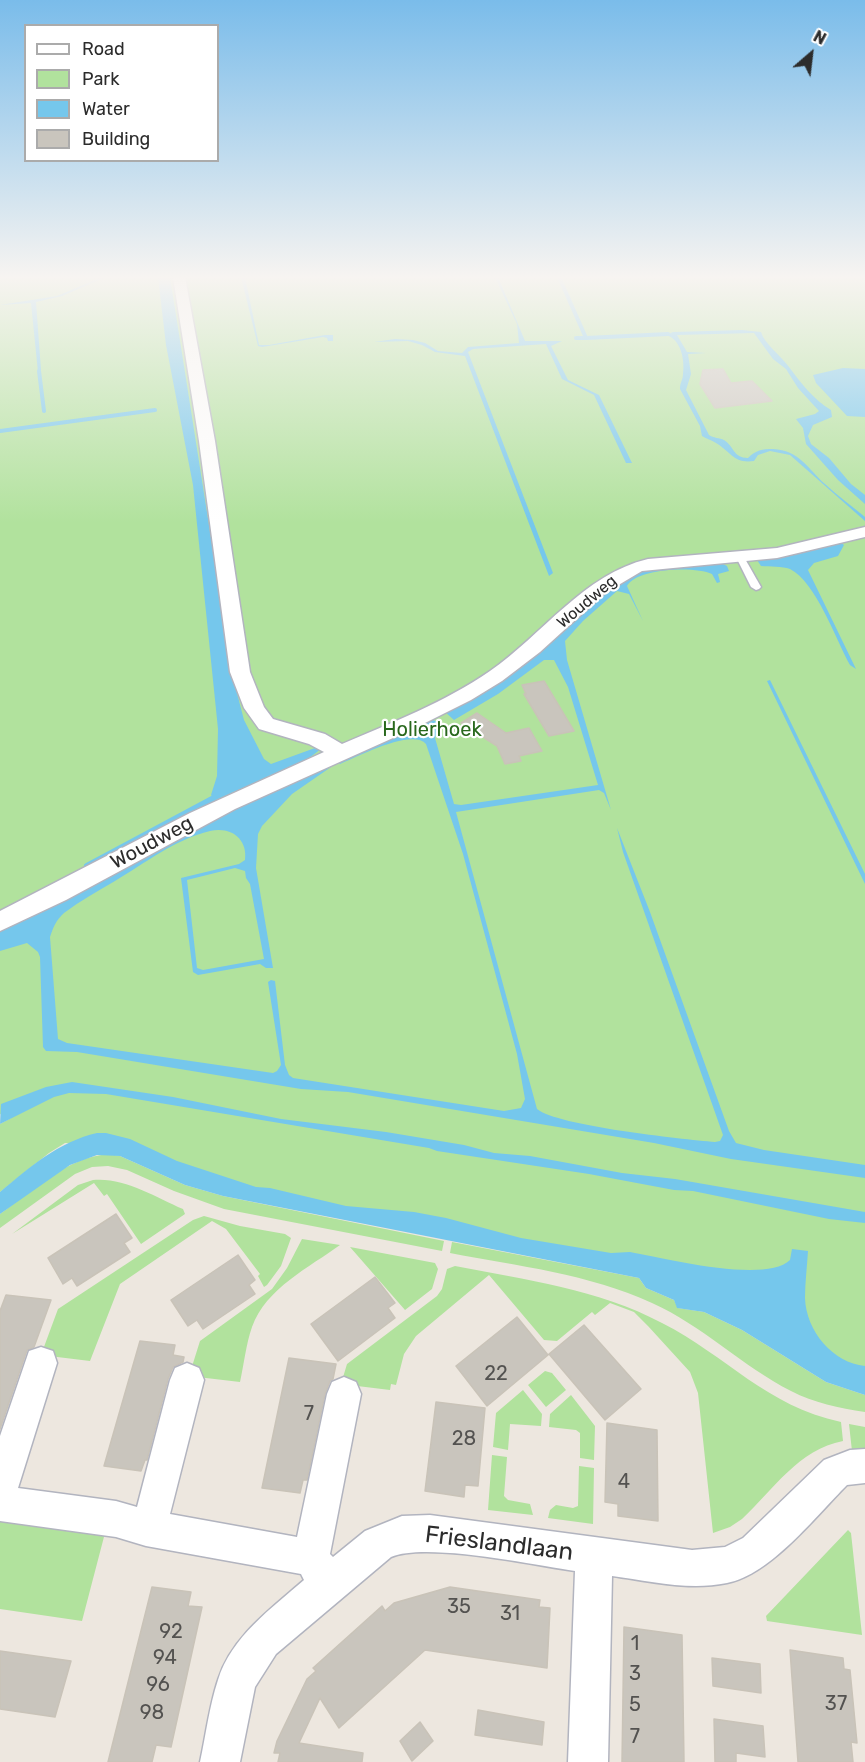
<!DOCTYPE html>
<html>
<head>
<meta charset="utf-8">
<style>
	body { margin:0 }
	#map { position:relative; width:865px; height:1762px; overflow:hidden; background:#ede7df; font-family:Rubik,sans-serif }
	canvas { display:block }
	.legend { position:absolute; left:24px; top:24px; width:195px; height:138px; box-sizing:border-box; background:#fff; border:2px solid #ababab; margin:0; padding:8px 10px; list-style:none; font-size:18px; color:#2c2c2c }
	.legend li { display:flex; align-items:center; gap:12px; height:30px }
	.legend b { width:30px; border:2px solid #ababab }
	.north { position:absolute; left:781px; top:24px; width:60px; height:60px; -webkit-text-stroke:4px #fff; paint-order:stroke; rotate:28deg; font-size:16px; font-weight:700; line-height:24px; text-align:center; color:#2c2c2c }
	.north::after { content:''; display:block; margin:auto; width:21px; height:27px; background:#2c2c2c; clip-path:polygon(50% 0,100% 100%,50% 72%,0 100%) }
</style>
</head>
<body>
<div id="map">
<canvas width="865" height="1762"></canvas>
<ul class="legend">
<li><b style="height:8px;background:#fff"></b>Road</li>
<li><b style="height:16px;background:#b1e29d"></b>Park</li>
<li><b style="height:16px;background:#75c7ec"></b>Water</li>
<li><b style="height:16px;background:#c9c5bd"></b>Building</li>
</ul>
<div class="north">N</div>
</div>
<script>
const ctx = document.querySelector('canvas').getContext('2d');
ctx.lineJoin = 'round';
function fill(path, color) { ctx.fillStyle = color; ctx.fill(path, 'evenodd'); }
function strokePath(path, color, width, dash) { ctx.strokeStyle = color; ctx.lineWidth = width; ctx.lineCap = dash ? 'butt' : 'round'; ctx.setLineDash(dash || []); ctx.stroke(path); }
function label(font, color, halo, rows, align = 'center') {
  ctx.font = font + ' Rubik,sans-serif'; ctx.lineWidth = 4.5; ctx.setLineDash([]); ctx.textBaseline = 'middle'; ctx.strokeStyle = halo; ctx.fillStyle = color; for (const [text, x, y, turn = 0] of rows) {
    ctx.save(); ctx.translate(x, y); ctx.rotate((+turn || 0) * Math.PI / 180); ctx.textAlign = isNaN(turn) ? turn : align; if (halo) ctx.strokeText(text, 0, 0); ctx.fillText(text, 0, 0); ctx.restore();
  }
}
fill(new Path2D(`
	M 0,277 L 865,277 L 865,1378 L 649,1273 L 222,1186 L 105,1144 L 65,1143 L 49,1153 L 0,1192 L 0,1124 L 11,1118 L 0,1114 Z
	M 109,1154 L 120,1156 L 185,1185 L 223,1196 L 444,1241 L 442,1251 L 224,1209 L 174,1191 L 127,1170 L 108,1166 L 92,1167 L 75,1174 L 0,1228 L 0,1214 C 33,1190 67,1157 109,1154 Z
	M 93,1180 C 124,1177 155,1197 183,1209 L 185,1214 L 141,1244 L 107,1194 L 104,1196 L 94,1183 L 12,1234 L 78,1185 Z
	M 204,1216 L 240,1226 L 285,1234 L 291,1238 L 281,1266 L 267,1285 L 264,1287 L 258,1276 L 260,1274 L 226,1229 L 212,1221 L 120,1284 L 90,1361 L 41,1355 L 58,1309 L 193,1220 Z
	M 302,1239 L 340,1245 C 310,1267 266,1288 252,1327 C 246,1344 244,1364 240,1382 L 189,1376 L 200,1341 L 272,1289 L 287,1268 Z
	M 452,1242 L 639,1278 L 646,1288 L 674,1300 L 678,1308 L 704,1312 L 742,1330 L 826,1382 L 865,1395 L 865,1412 C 839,1408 814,1403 791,1391 C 742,1366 703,1326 652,1303 C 589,1274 518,1266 450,1253 Z
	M 350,1247 L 435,1263 L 438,1269 L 432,1289 L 405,1310 Z
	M 455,1266 C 526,1280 598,1289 662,1323 C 727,1356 766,1406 841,1422 L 843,1441 C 799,1449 773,1490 742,1519 L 730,1527 L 713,1533 L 698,1393 L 690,1372 L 648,1326 L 634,1312 L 610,1303 L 595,1315 L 592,1312 L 557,1341 L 544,1340 L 489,1275 L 416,1336 L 404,1354 L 396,1385 L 391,1384 L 390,1390 L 341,1384 L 347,1364 L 437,1296 L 442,1289 L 447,1269 Z
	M 545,1371 L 552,1373 L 566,1390 L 546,1407 L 528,1385 Z
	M 523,1390 L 542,1414 L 541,1426 L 510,1424 L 508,1450 L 493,1447 L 496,1413 Z
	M 571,1395 L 595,1426 L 594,1460 L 580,1458 L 580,1433 L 576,1430 L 549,1427 L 550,1414 Z
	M 849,1424 L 865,1427 L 865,1454 L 852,1451 Z
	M 492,1455 L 507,1457 L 504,1496 L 508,1500 L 530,1504 L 533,1515 L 488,1510 Z
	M 579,1466 L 594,1468 L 593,1524 L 548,1518 L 550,1510 L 556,1505 L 573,1508 L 578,1506 Z
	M 0,1515 L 105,1533 L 82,1621 L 0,1609 Z
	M 848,1530 L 851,1533 L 862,1635 L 767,1621 L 766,1616 Z`), '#b1e29d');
fill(new Path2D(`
	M 102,277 L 106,277 L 62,296 L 36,302 L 41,370 L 38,372 L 31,303 L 0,305 L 57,296 Z
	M 158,277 L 170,277 L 233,678 L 244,720 L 264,759 L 271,764 L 315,748 L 321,749 L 309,758 L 216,800 L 211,795 L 217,776 L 218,729 L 193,485 L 166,345 Z
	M 241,277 L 245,277 L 259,345 L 269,345 L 325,335 L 333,335 L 333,341 L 328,341 L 327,338 L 323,337 L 262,347 L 258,346 Z
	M 495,277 L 498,277 L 525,341 L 562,341 L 551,346 L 568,380 L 599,395 L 632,463 L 626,463 L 594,395 L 562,379 L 546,344 L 473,349 L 468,352 L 553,573 L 549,576 L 465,356 L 435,352 L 422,345 L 408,341 L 374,342 L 395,339 L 413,340 L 425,343 L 438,351 L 462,353 L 468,347 L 519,343 L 517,324 Z
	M 742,330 L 761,332 C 764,343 780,355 789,367 C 801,383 813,399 831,410 L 832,417 L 813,425 L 808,436 L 811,444 L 829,458 L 851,484 L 865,495 L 865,504 L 838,480 L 806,444 L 803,428 L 796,419 L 815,414 L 819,411 L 798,388 L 786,369 L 773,359 L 754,333 L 677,335 L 687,352 L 706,353 L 688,354 L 691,374 L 686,390 L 709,435 C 713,438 720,438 724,440 C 734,446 733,458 748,458 C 756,450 762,449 773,449 C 799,450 808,469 825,484 C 838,496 852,506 865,517 L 865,521 L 790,455 L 770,451 L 758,455 L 754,461 C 734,464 731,452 716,443 C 711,440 707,439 702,436 L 700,426 L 680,389 C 680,382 683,380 683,374 C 685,360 681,339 666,335 L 673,332 Z
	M 843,368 L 865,369 L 865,417 L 847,416 L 816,383 L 813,375 Z
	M 838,541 L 844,545 L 838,556 L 814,563 L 808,570 L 856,669 L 850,665 C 836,640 816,582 790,569 C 782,566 770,567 761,566 L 757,560 Z
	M 719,562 L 727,566 L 729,571 L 718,574 L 720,582 L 717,583 L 712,574 C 695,566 637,568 627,586 L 643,621 L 629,594 L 617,591 L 583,621 L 565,641 L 567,660 L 611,810 L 604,793 L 599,790 L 456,812 L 537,1109 C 558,1126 681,1139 715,1142 L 720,1141 L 723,1135 L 623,852 L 617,828 L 650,912 L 729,1131 L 736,1143 L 764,1150 L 865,1165 L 865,1178 L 731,1159 L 654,1143 L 348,1092 L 301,1089 L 77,1052 L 46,1051 L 43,1047 L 40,957 L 38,952 L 27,943 L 0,951 L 0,928 L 132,857 L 329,765 L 331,767 L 292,794 L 262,826 L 258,834 L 256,868 L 273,968 L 266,968 L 260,964 L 198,975 L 193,972 L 181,878 L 239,864 L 245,860 C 248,839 231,826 210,831 C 176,839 145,863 115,881 C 98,891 80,901 64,913 C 56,920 53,928 50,937 L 58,1039 L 67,1043 L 273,1073 L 277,1071 L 281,1065 L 268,982 L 271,980 L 275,981 L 285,1065 L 289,1075 L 293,1078 L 504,1111 L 521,1108 L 525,1099 L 517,1054 L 463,854 L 426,744 C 412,728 357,757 340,764 L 337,761 L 430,719 L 444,724 L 438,729 L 435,738 L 454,804 L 461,805 L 598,785 L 568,687 L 554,660 L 544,660 L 498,694 L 454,720 L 444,711 L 506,679 L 604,591 L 637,571 ZM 235,868 L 245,871 L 246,878 L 250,884 L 264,959 L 203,970 L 197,968 L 187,880 Z
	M 770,680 L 865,874 L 865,884 L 767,681 Z
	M 72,1082 L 173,1097 L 281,1119 L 386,1132 L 464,1145 L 494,1153 L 530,1156 L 622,1173 L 675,1179 L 865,1212 L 865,1223 L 829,1219 L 693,1191 L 674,1190 L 589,1174 L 437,1151 L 429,1148 L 106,1094 L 69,1093 L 54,1097 L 0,1124 L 1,1104 L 46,1087 Z
	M 97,1133 L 106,1133 L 130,1139 L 177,1161 L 256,1187 L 270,1188 L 346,1206 L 414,1212 L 446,1218 L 521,1238 L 611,1253 L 630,1252 C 664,1258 765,1284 790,1260 L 792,1249 L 808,1251 C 807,1267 805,1283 805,1298 C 806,1331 833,1363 865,1366 L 865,1395 L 826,1382 L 742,1330 L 704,1312 L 677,1308 L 674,1300 L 646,1288 L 639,1278 L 223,1196 L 185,1185 L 120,1156 L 97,1155 L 70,1165 L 0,1214 L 0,1192 C 30,1167 58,1142 97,1133 Z`), '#75c7ec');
strokePath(new Path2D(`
	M 559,277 L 586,338 L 576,338
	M 586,338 L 668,334
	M 39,371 L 44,411
	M 0,431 L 155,410`), '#75c7ec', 4);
strokePath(new Path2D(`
	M 87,866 L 214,798`), '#75c7ec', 6);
const building = new Path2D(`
	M 723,369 L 731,383 L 752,381 L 772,401 L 715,408 L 700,384 L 703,370 Z
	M 544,681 L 574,731 L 549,736 L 524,694 L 526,694 L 522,685 Z
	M 477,713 L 506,733 L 529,728 L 542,751 L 519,756 L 521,761 L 505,764 L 497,746 L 461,723 Z
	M 116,1214 L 132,1238 L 124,1243 L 130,1252 L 77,1286 L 72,1278 L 63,1284 L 48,1258 Z
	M 238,1255 L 255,1280 L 249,1285 L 255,1294 L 203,1329 L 197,1320 L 188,1326 L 171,1300 Z
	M 375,1277 L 395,1303 L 388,1308 L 395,1318 L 338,1361 L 311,1324 Z
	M 6,1295 L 51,1300 L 34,1347 L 27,1350 L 0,1429 L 0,1311 Z
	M 517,1317 L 548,1355 L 487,1406 L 456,1366 Z
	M 584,1325 L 641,1389 L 605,1420 L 549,1354 Z
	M 140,1341 L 175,1345 L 173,1355 L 184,1357 L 183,1362 L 173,1367 L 168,1379 L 147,1460 L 145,1460 L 141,1471 L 104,1466 Z
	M 289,1358 L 336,1364 L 333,1379 L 330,1381 L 325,1394 L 307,1480 L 303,1480 L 300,1493 L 262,1488 Z
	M 436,1402 L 485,1408 L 478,1486 L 465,1485 L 464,1497 L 425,1491 Z
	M 607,1423 L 657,1430 L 658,1521 L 618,1516 L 618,1504 L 605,1502 Z
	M 152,1587 L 191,1592 L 188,1606 L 202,1607 L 171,1747 L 156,1745 L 152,1762 L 108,1762 Z
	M 450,1587 L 540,1600 L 539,1607 L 550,1608 L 547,1668 L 425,1650 L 339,1728 L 320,1698 L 299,1743 L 363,1753 L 362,1762 L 278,1762 L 280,1753 L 274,1753 L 277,1741 L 307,1679 L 316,1671 L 313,1668 L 382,1606 L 385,1611 L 394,1603 Z
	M 624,1627 L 682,1635 L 684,1762 L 622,1762 Z
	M 790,1650 L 843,1658 L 844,1669 L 850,1670 L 857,1743 L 851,1742 L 853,1762 L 798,1762 Z
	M 0,1651 L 71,1661 L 55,1717 L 0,1709 Z
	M 712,1658 L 760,1664 L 761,1693 L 713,1686 Z
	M 478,1710 L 544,1722 L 542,1745 L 475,1735 Z
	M 714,1719 L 763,1726 L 765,1757 L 736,1753 L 736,1762 L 715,1762 Z
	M 420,1722 L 433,1741 L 412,1761 L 400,1741 Z`);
fill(building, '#c9c5bd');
strokePath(building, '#c9c3b8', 1.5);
const lane = new Path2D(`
	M 740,554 L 744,557 L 761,587 L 759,589 L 756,590 L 751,587 L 736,557 Z`);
const street = new Path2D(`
	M 173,277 L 185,277 L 215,441 L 250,672 L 264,707 L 273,719 L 325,734 L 342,744 C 392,723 445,702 490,671 C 542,635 584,574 648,559 L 777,548 L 865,527 L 865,537 L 777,558 L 642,571 L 605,593 L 540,652 L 502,681 L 471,700 L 413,729 L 235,809 L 66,900 L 0,931 L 0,911 L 190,813 L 324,752 L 309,744 L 259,729 L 244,708 L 230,672 L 199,441 Z
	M 41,1347 L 53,1351 L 57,1363 L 18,1488 L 116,1501 L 137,1507 L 170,1380 L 175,1368 L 187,1363 L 199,1368 L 204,1380 L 170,1514 L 297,1537 L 327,1394 L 332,1382 L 344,1377 L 356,1382 L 361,1394 L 330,1554 L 333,1557 L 365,1531 L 402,1516 L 430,1515 L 692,1550 L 725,1547 L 743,1538 L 824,1460 L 850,1450 L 865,1449 L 865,1483 L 847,1485 C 816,1516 770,1575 727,1583 C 689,1591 649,1581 612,1576 L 608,1762 L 568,1762 L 575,1571 C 533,1565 426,1542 391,1557 L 276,1654 L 255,1687 L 240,1762 L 200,1762 C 206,1735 209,1707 218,1680 C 231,1637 272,1608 304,1580 L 301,1574 L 146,1546 L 116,1537 L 0,1521 L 0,1436 L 29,1351 Z`);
strokePath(lane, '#b2b4bf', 3);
strokePath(street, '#b2b4bf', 3);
fill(lane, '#fff');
fill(street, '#fff');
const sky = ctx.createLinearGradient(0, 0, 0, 523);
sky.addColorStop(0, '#7abcea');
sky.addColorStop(0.53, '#f7f4f1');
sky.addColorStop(1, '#f7f4f100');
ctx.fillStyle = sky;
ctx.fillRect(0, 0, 865, 523);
label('16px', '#2c2c2c', '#fff', [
	["Woudweg",587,602,-40]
]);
label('20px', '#29681d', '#fff', [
	["Holierhoek",432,730]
]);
label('20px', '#2c2c2c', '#fff', [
	["Woudweg",152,843,-28]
]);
label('20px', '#535250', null, [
	["22",496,1374],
	["7",309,1414],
	["28",464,1439],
	["4",624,1482],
	["35",459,1607],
	["31",510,1614],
	["92",171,1632],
	["1",635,1644],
	["94",165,1658],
	["3",635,1674],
	["96",158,1685],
	["37",836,1704],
	["5",635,1705],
	["98",152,1713],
	["7",635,1737]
]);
label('24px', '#2c2c2c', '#fff', [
	["Frieslandlaan",499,1544,7]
]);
</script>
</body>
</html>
